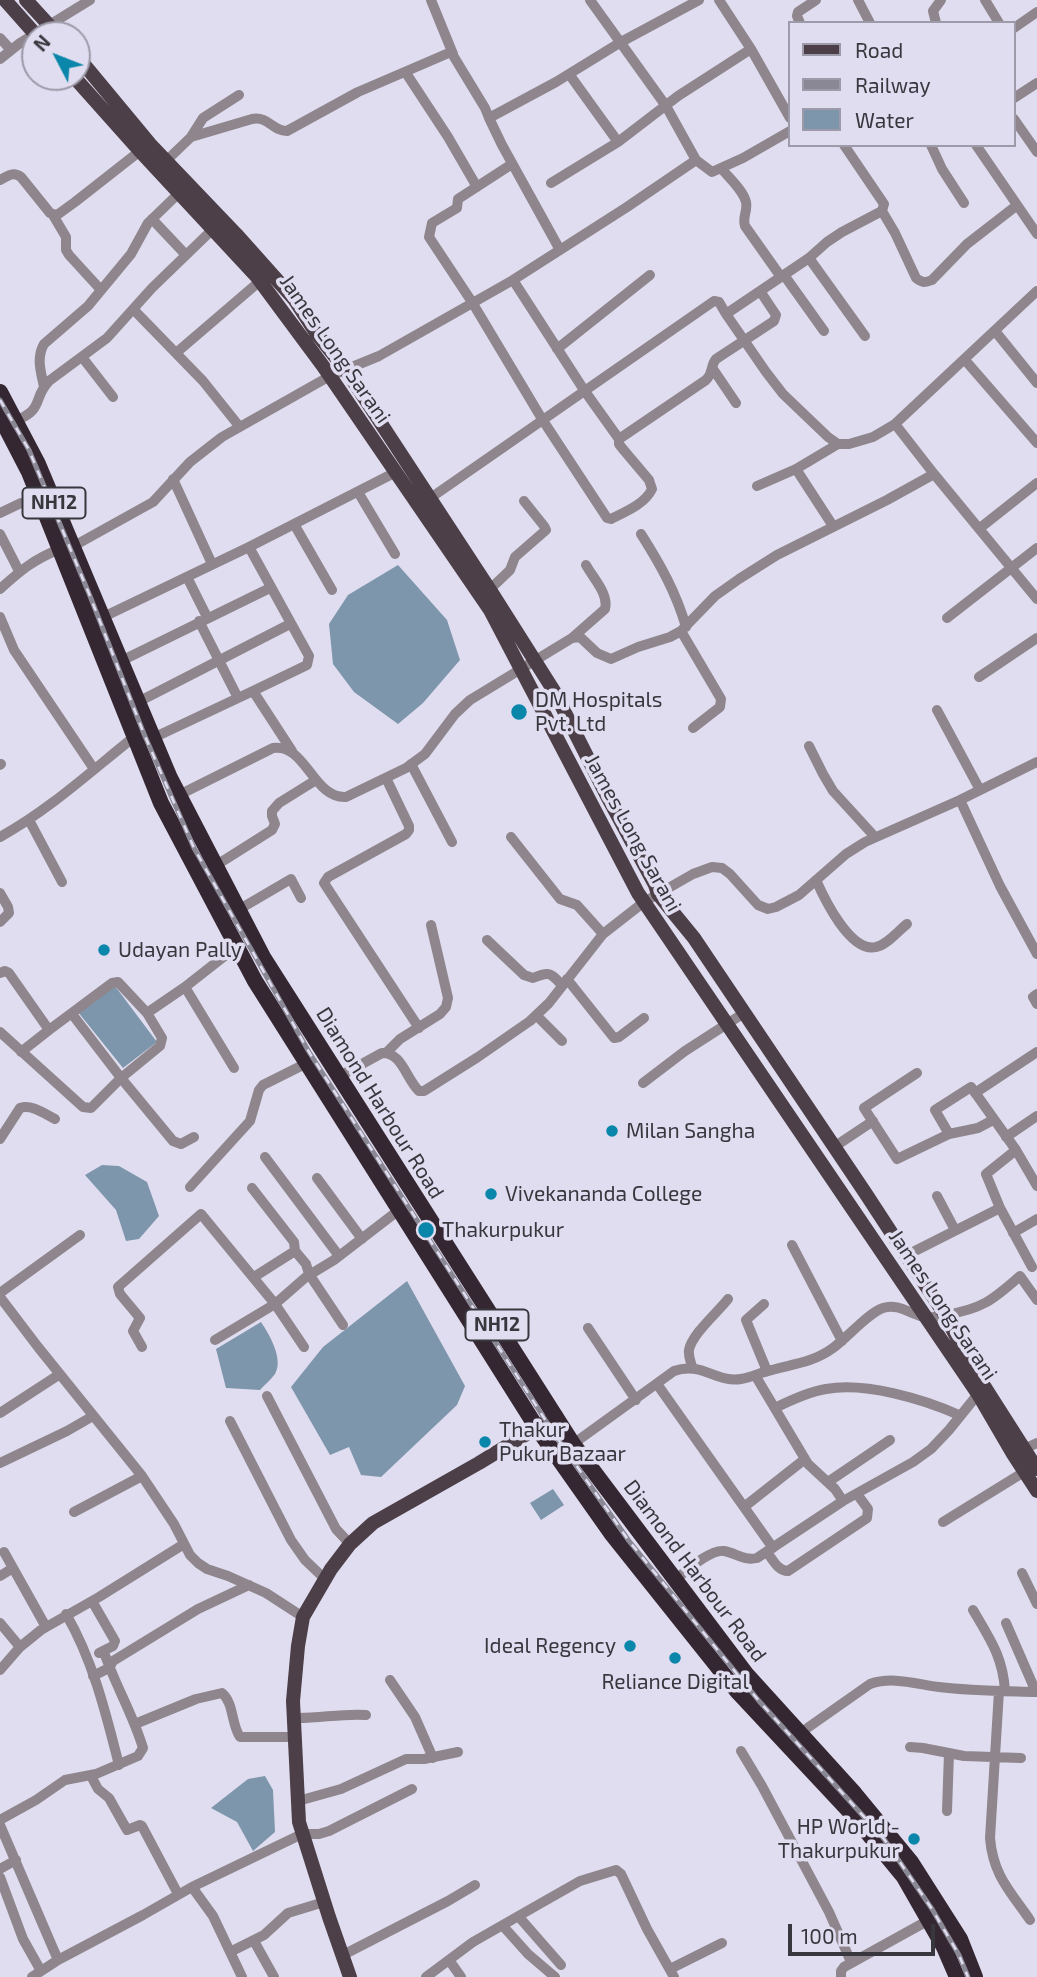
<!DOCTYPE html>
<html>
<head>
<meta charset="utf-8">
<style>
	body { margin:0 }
	#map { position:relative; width:1037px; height:1977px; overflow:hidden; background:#e0ddf0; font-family:"Exo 2",sans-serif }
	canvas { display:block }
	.legend { position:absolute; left:788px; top:21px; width:228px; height:126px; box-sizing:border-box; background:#e0ddf0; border:2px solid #9d9ba9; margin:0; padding:9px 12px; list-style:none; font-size:21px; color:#38373e }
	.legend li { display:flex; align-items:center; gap:14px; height:35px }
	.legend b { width:35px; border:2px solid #9d9ba9 }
	.north { position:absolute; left:21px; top:21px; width:70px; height:70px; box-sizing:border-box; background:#e0ddf0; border:2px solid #9d9ba9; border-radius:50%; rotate:312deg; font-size:19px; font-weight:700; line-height:28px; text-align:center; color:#38373e }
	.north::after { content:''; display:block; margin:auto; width:24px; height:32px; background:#0986a9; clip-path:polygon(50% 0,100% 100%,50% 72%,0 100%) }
	.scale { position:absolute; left:788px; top:1924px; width:147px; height:32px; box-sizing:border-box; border:4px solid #38373e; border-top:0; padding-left:9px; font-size:21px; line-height:24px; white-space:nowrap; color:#38373e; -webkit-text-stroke:5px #e0ddf0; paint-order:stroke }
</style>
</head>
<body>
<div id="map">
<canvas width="1037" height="1977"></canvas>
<ul class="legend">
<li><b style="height:9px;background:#4c3f48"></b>Road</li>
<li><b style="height:9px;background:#8a8895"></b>Railway</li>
<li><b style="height:19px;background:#7d96ac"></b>Water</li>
</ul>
<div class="north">N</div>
<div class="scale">100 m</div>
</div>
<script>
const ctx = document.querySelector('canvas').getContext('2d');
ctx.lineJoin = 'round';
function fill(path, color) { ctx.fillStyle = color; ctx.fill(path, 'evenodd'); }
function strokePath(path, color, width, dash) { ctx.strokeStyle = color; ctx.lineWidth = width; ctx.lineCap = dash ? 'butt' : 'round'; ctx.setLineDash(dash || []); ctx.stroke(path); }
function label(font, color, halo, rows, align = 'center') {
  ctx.font = font + ' "Exo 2",sans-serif'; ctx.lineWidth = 7; ctx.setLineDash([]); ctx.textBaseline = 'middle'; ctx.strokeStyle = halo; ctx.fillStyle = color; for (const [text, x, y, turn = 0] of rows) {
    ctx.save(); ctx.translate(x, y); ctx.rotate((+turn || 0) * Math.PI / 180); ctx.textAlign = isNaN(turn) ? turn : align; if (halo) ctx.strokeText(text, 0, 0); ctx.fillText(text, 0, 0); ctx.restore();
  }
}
fill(new Path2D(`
	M 398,565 L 447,620 L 460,660 L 423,703 L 398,724 L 354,692 L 333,664 L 329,624 L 348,595 Z
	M 115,986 L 157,1042 L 123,1068 L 78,1012 Z
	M 102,1165 L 119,1166 L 147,1182 L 159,1216 L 139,1239 L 126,1241 L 116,1210 L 85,1175 Z
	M 407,1281 L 465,1386 L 457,1405 L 381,1477 L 361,1475 L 349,1447 L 330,1455 L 291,1387 L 323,1347 Z
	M 261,1322 C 269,1334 284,1359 275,1374 C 271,1380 264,1385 260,1390 L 226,1388 L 216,1349 Z
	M 553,1489 L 564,1505 L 541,1520 L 530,1503 Z
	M 265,1776 L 273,1790 L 275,1832 L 253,1851 L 237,1822 L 211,1808 L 248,1779 Z`), '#7d96ac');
strokePath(new Path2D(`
	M 431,0 L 453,54
	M 590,0 L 666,106 L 696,160 L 712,172 L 743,158 L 790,131
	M 719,0 L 751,49 L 790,118
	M 858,0 L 870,23
	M 985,0 L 999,23
	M 800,23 L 797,16 L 798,12 L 816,0
	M 936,23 L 933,11 L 941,0
	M 1014,28 L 1037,12
	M 0,38 L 11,50
	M 0,59 L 20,43 L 90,0
	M 406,73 L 448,137 L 477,187
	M 569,74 L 618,142
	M 1014,98 L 1037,83
	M 489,118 L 502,145 L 560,250
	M 1014,119 L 1037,152
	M 191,137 L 203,118 L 239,95
	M 931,145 L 942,169 L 964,203
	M 976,145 L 1037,234
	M 166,161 L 191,137 L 252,119 C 269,116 272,131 287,131 L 358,92 L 451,52 L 485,108 L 489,118 L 556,82 L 621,42 L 699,0
	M 512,164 L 458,199 L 457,208 L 432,223 L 429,237 L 472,302 L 542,419 L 607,518 L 611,519 C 625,512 645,504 652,489 L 649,480 L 622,448 L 619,444 L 619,439 L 706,380 C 714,372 710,366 716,359 L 774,321 L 776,315 L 760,291
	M 721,168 C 729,178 743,190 746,202 C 748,211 742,217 745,226 L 781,277
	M 0,180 C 8,176 13,171 21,177 L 50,213 L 57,215 L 75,202 L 140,151
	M 551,183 L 618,142 L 678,96 L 751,49
	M 882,211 L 895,233 L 916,278 C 922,283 925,283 932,280 L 967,244 L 1016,206
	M 53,215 L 66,237 L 66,250 L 69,255 L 101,290
	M 152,219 L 186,255
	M 809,258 L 865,336
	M 784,275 L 824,331
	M 513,280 L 584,390 L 619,439
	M 133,309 L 203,381 L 239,426
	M 726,314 L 766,372 L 783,394 L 828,437 L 838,444 L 849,444 L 873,437 L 895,424
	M 995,331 L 1037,383
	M 557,349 L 650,275
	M 176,353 L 260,281
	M 82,357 L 113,397
	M 965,360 L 1037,443
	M 713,369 L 736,403
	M 44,387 C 41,372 36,358 44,344 L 88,306 L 131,254 L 148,223 L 179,193
	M 15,421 C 45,409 32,399 49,381 L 107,338 L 152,288 L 213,229
	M 796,469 L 833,526
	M 934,474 L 1037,599
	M 173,479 L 212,564
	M 757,486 L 796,469 L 838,444
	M 358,492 L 395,554
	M 429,499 L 714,301 L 719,302 L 726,314 L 809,258 L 827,242 L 842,232 L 882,211 L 884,204 L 844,145
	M 0,513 L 21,503
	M 294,524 L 332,590
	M 980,528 L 1037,483
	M 0,534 L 19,571
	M 641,534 C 660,564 676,592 686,627
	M 72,547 L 153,502 L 190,462 L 222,437 L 330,376 L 379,356 L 513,280 L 627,207 L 696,160
	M 249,547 L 309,656 L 307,665 L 253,691 L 292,751
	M 187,577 L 207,617
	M 0,589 C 20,571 34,559 60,549
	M 490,589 L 510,570 L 515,557 L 546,530 L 544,526 L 524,501
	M 0,617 L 14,650 L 94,769
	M 947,618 L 1037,548
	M 97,620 L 249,547 L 396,472
	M 199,621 L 238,698
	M 681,631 L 721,699 L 720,707 L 693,728
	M 572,638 L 605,609 C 609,594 593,578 586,565
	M 121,661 L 270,588
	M 979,677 L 1037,638
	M 138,702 L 290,624
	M 937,710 L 980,790
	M 153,738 L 253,691
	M 809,746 L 823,774 L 833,791 L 875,837
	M 411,764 L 452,842
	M 0,765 L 1,764
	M 386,778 L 409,826 L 409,830 L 406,834 L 328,877 L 324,883 L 419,1028
	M 179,795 L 273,748 C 306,743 313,799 346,797 L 406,768 L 425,754 L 455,714 L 470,700 L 572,638 L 580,637 L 597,653 L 611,659 L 638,647 L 670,637 L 681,631 L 715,596 L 739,579 L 777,555 L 887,500 L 934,474 L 895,424 L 1037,291
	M 960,800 L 1000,886 L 1037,954
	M 29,820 L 62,882
	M 0,837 C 49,810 90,772 134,737
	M 511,837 L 560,899 L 577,905 L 603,934
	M 215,866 L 272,830 L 275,824 L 272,816 L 272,811 L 279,803 L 316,780
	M 816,880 C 824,898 850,953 876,947 C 887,945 898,931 907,924
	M 0,893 L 8,907 L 9,913 L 0,922
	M 238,910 L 291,879 L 301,898
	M 487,940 L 524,975 L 533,978 C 550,971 550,973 562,985
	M 0,973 L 5,971 L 9,973 L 49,1030 L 112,983 L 118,982 L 147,1013 L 185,987 L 236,947
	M 567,979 L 614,1038 L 619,1037 L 644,1018
	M 185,987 L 234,1068
	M 1037,994 L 1033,997 L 1037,1004
	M 72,1014 L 121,1078 L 160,1046 L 162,1038 L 147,1013
	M 536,1015 L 562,1041
	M 0,1032 L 83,1107 L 91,1108 L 121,1078 L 173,1141 L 181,1144 L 194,1137
	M 21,1052 L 49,1030
	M 387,1052 L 400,1039 L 440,1014 L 446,1007 L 448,998 L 431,925
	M 917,1073 L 864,1108 L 897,1159 L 949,1134 L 935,1110 L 971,1087 L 1016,1150 L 986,1174 L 1000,1208
	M 340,1076 L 382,1053 C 402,1052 406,1079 419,1091 L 424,1091 L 478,1057 L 530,1021 L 549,1003 L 603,934 L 644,902 L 693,874 L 712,867 L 722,868 L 730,874 L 758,905 L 768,909 L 776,907 L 799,895 L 846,854 L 865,842 L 960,800 L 1037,762
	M 643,1083 L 685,1051 L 744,1013
	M 975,1093 L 1037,1052
	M 949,1134 L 978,1128 L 993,1120
	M 1006,1137 L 1037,1116
	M 0,1139 L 20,1108 C 32,1104 45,1114 55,1119
	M 834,1147 L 873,1121
	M 1016,1150 L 1037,1186
	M 265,1157 L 339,1256
	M 317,1178 L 362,1239
	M 190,1187 L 250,1121 L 259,1090 L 263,1085 L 307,1063
	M 252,1188 L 294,1242 L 295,1251 L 306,1264 L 309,1274 L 343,1325
	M 937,1196 L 955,1230
	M 1013,1233 L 1037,1219
	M 792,1245 L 842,1341
	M 905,1256 L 1000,1208 L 1032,1267
	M 254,1277 L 295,1251
	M 0,1293 L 80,1235
	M 0,1297 L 38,1347 L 142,1476 L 174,1524 L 190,1555 L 198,1563 L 207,1569 L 228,1576 L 266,1593 L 303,1617
	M 764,1304 L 746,1320 L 767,1371
	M 588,1328 L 636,1400
	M 215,1340 L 275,1304 L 306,1277 L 334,1260 L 399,1210
	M 142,1347 L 133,1331 L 140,1318 L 120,1294 L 118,1287 L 201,1214 L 275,1304 L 304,1347
	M 692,1367 C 691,1362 688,1356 689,1350 C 692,1334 718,1312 728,1299
	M 755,1375 L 808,1464 L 835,1489 L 843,1501
	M 657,1384 L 773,1548
	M 267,1396 L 336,1529 L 350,1544
	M 775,1408 C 791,1400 808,1392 826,1389 C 866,1382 923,1399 959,1415
	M 0,1413 L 60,1374
	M 230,1421 L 291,1540 L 305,1560 L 326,1580
	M 573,1444 L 674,1371 C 701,1361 716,1383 741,1379 C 752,1377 762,1372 772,1370 C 794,1364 814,1362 833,1348 C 847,1338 868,1313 883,1308 C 898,1303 910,1314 924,1317 C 931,1319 939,1316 945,1315 C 982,1309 993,1300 1020,1276 L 1037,1300
	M 1024,1449 L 1037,1443
	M 0,1463 L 67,1431 L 93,1416
	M 828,1482 L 890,1440
	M 744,1507 L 805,1459
	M 74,1512 L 142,1476
	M 943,1522 L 1024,1472
	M 4,1552 L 46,1627
	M 767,1552 C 773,1560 778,1571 788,1571 L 867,1518 L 868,1509 L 857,1494
	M 1022,1573 L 1037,1604
	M 0,1576 L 13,1568
	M 675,1580 C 686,1571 710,1549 724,1551 C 736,1553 744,1561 757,1558 L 843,1501 L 913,1462 L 931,1449 L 949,1430 L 978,1394
	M 92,1601 L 115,1641 L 113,1646 L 99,1653
	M 973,1610 C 990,1639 1003,1657 1005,1691
	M 66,1614 C 93,1660 106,1714 119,1765
	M 0,1623 L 20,1647
	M 1006,1623 L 1036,1692
	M 0,1670 L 20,1647 L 41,1630 L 99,1597 L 184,1544
	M 93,1676 L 109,1668 L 113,1661 L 198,1609 L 249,1585
	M 390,1680 L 415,1717 L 433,1758
	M 999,1691 L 990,1838 C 993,1875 1010,1891 1030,1920
	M 294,1718 C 318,1719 342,1713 366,1715
	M 135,1724 L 196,1699 L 222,1693 C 234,1703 231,1724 240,1737 L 294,1737
	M 786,1743 L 870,1684 C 892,1676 916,1684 939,1687 C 972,1691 1005,1691 1037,1692
	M 910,1747 L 923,1748 L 964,1756 L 1021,1758
	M 741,1751 L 762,1786 L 829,1912 L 851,1962
	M 91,1776 L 98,1789 L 109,1798 L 127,1830 L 140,1825 L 142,1826 L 178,1894
	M 298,1801 L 341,1789 L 406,1759 L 424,1759 L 458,1752
	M 947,1811 L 949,1753
	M 0,1820 L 36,1800 L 65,1780 L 96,1774 L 138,1756 L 143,1748 C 133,1714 115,1685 104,1652
	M 0,1825 L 58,1960
	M 0,1869 L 16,1860
	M 0,1877 L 23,1939 L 41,1971
	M 192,1887 L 213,1916 L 242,1977
	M 519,1917 L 561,1965
	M 503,1926 L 528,1954 L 555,1977
	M 254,1941 L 274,1977
	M 230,1952 L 264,1935 L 288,1913 L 324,1902
	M 343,1955 L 448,1901 L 475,1885
	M 449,1960 L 461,1977
	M 670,1969 L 722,1943
	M 32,1977 L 58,1960 L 143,1915 L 192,1887 L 302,1834 L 319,1834 L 329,1831 L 412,1789
	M 426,1977 L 473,1942 L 536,1906 L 580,1881 L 616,1870 L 621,1874 L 647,1929 L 674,1977
	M 841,1977 L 841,1971 L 844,1967 L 929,1920`), '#8e868c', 10);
strokePath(new Path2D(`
	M 5,0 L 36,35
	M 26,0 L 58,35
	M 77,56 L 150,144 L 236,234 L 294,299 L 316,333 L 346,370 L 492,593 L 554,691 L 608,798 L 655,885 L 658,894 L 694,938 L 866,1194 L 945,1315 L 972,1367 L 1037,1469
	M 74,77 L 140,151 L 257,277 L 323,366 L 490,610 L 638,893 L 978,1394 L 1013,1454 L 1037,1491
	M 350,1977 L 329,1917 L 299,1822 L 293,1701 L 298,1646 L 303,1617 L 331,1569 L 350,1544 L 373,1523 L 479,1463 L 556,1416`), '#4c3f48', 14);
strokePath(new Path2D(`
	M 0,392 L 38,464 L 170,778 L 263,957 L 573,1444 L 747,1675 L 855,1794 L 911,1862 L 960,1939 L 975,1977
	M 0,416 L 29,472 L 161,803 L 255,981 L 537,1428 L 611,1533 L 737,1691 L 852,1814 L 904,1877 L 944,1947 L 957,1977`), '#352731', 16);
const rail = new Path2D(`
	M 0,400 L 29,450 L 90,596 L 144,734 L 194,848 L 309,1052 L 555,1435 L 629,1541 L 759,1701 L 884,1839 L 932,1909 L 959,1955 L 968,1977`);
strokePath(rail, '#8a8895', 5);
strokePath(rail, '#e0ddf0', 2.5, [8]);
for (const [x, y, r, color] of [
	[519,712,9,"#0986a9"],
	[104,950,7,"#0986a9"],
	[612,1131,7,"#0986a9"],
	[491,1194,7,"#0986a9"],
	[426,1230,9,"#0986a9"],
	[485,1442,7,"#0986a9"],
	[630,1646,7,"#0986a9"],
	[675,1658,7,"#0986a9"],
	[914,1839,7,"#0986a9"]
]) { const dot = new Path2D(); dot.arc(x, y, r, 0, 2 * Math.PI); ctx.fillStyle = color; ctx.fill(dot); strokePath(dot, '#e0ddf0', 2.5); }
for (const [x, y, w] of [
	[54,503,63],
	[497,1325,63]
]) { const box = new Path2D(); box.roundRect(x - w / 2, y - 15.5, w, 31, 5); ctx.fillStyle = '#e0ddf0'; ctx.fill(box); strokePath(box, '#38373e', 2); }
label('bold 19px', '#38373e', null, [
	["NH12",54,503],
	["NH12",497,1325]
]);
label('21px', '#38373e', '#e0ddf0', [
	["James Long Sarani",335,349,55],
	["James Long Sarani",633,833,61],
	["Diamond Harbour Road",380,1103,58],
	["James Long Sarani",943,1305,56],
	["Diamond Harbour Road",695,1571,53]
]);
label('21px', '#38373e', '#e0ddf0', [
	["DM Hospitals",535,700],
	["Pvt. Ltd",535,724],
	["Udayan Pally",118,950],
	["Milan Sangha",626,1131],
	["Vivekananda College",505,1194],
	["Thakurpukur",442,1230],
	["Thakur",499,1430],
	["Pukur Bazaar",499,1454],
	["Ideal Regency",616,1646,"right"],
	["Reliance Digital",675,1682,"center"],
	["HP World -",900,1827,"right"],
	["Thakurpukur",900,1851,"right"]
], 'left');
</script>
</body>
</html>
